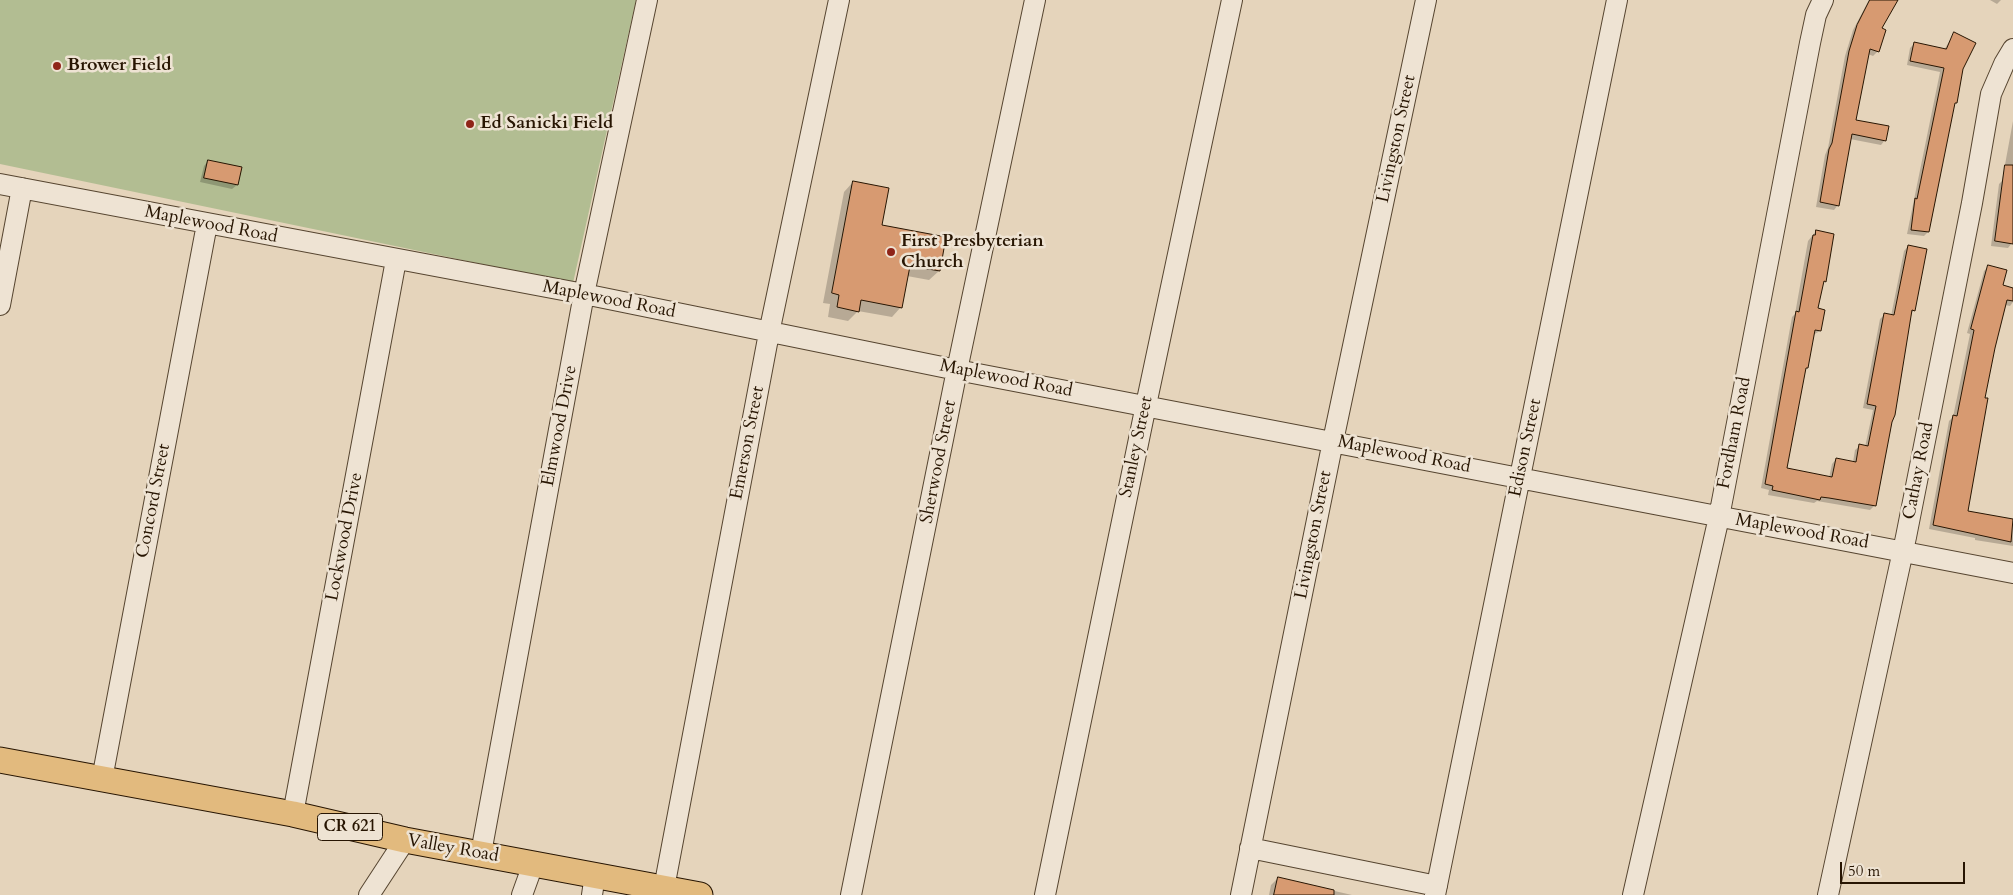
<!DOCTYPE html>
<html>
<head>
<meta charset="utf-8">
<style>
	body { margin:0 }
	#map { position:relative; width:2013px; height:895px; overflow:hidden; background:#e5d4bb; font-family:Cardo,serif }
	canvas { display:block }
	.scale { position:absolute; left:1840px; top:862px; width:125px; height:22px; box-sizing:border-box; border:2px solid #271502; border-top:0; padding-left:6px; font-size:15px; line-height:18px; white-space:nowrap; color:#271502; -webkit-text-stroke:4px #eee3d3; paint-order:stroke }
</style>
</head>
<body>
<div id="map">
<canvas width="2013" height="895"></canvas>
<div class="scale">50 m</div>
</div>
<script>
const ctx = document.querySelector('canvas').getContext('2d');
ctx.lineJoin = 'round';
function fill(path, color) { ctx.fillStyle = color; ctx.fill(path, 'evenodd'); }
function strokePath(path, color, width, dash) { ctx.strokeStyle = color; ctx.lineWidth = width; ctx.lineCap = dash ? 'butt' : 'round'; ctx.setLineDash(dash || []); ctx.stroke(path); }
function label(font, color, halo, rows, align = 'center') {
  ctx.font = font + ' Cardo,serif'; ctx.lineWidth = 5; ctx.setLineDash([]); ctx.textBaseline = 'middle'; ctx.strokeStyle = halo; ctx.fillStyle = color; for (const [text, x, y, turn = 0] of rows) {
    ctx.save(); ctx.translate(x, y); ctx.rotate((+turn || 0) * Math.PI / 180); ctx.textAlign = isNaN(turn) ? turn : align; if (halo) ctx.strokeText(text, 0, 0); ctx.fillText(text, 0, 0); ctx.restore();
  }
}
fill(new Path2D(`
	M 0,0 L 636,0 L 573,283 L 0,164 Z`), '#b2bd92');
fill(new Path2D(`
	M 1869,0 L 1896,0 L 1880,29 L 1878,51 L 1873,56 L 1868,54 L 1854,121 L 1885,140 L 1881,145 L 1850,139 L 1838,205 L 1834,210 L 1816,207 L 1825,155 L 1828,148 L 1845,56 L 1853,30 Z
	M 1990,0 L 2001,0 L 1997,4 Z
	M 1954,34 L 1962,69 L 1928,232 L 1924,236 L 1907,234 L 1940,72 L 1907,65 L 1910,48 L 1915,43 L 1944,50 Z
	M 2013,121 L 2013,238 L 2012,243 L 2008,248 L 1991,246 L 1999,184 L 2002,181 Z
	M 208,161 L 240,168 L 237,185 L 232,189 L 200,182 L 204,166 Z
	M 853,182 L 880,226 L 945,238 L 939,271 L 929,280 L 907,276 L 901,307 L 892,317 L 858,311 L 848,321 L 828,317 L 830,304 L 823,303 L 844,192 Z
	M 1816,231 L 1824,281 L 1822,284 L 1817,309 L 1824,311 L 1820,331 L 1813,335 L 1807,367 L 1805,370 L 1786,469 L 1829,478 L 1832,464 L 1836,459 L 1853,462 L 1855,450 L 1860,446 L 1865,447 L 1873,410 L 1863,408 L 1880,319 L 1885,314 L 1891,316 L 1904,251 L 1908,246 L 1914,310 L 1910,315 L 1875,505 L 1870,510 L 1817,501 L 1814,503 L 1768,495 L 1769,490 L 1761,488 L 1792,317 L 1795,314 L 1808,241 Z
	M 1989,266 L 2001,286 L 2013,289 L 2013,302 L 2010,306 L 2005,305 L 1994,348 L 1984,399 L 1967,512 L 2013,520 L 2013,546 L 1975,540 L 1975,538 L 1929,529 L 1949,421 L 1953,417 L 1970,334 L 1967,333 L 1984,271 Z
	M 1278,878 L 1352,895 L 1269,895 L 1271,885 Z`), '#0003');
const building = new Path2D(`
	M 1870,0 L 1898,0 L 1882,28 L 1886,30 L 1879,52 L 1870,49 L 1856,120 L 1889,126 L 1886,141 L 1852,134 L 1839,206 L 1820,202 L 1829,149 L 1832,143 L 1849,51 L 1857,25 Z
	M 1954,32 L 1976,43 L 1963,69 L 1957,103 L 1955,103 L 1929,232 L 1911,230 L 1915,198 L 1917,199 L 1944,68 L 1910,61 L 1914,42 L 1946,49 Z
	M 208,160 L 242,167 L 238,185 L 204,178 Z
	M 2005,165 L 2013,165 L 2013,244 L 1995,241 Z
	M 853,181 L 889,188 L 882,225 L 946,237 L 940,271 L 910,266 L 902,308 L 861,300 L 859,312 L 837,307 L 839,295 L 832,293 Z
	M 1816,230 L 1834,234 L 1826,282 L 1824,281 L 1818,308 L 1825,310 L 1821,331 L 1815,330 L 1808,368 L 1806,368 L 1787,468 L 1832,477 L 1836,458 L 1856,462 L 1859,444 L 1868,446 L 1876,406 L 1867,404 L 1884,313 L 1894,315 L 1908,245 L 1927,249 L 1915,311 L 1912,310 L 1895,415 L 1892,422 L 1876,506 L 1829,498 L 1821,497 L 1820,500 L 1772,490 L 1773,486 L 1765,484 L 1796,311 L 1799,312 L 1813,235 L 1815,235 Z
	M 1988,265 L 2007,270 L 2003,285 L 2013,288 L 2013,301 L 2007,300 L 1995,348 L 1985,398 L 1988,398 L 1968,511 L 2013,519 L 2011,542 L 1933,525 L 1953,415 L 1957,416 L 1974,330 L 1971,329 Z
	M 1278,877 L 1334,890 L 1334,895 L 1274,895 Z`);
fill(building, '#d79a71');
strokePath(building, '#271502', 1);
const minor = new Path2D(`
	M 0,184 L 584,294 L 957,370 L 2013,573
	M 0,305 L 22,188
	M 102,779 L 207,224
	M 293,814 L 396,260
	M 1250,848 L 1437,886
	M 481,853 L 584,294 L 647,0
	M 664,888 L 769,333 L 839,0
	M 369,895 L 405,840
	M 522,895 L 531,870 L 531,863
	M 592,895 L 595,875
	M 851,895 L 957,370 L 1035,0
	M 1045,895 L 1146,405 L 1232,0
	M 1241,895 L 1333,441 L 1426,0
	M 1435,895 L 1617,0
	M 1633,895 L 1719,517 L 1810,43 L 1816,15 L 1823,0
	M 1828,895 L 1906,537 L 1972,203 L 1991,94 L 2004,64 L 2013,49`);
const major = new Path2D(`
	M 0,760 L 293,814 L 405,840 L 700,895`);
strokePath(minor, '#564530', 22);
strokePath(major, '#271502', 27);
strokePath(minor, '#eee3d3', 20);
strokePath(major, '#e2ba7e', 25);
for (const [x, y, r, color] of [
	[57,66,5,"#8f2418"],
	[470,124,5,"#8f2418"],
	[891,252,5,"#8f2418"]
]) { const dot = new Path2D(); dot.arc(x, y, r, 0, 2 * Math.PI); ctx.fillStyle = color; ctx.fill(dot); strokePath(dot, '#eee3d3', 2); }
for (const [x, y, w] of [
	[350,827,65]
]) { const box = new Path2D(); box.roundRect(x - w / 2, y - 13.5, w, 27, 4); ctx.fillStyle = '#eee3d3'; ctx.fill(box); strokePath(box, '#271502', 1); }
label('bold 16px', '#271502', null, [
	["CR 621",350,827]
]);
label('bold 18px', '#271502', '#eee3d3', [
	["Brower Field",67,66],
	["Ed Sanicki Field",480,124],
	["First Presbyterian",901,242],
	["Church",901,263]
], 'left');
label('18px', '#271502', '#eee3d3', [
	["Livingston Street",1397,139,-78],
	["Maplewood Road",211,225,11],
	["Maplewood Road",609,300,11],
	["Maplewood Road",1006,379,11],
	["Elmwood Drive",560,426,-79],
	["Fordham Road",1735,433,-79],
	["Emerson Street",748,443,-79],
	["Stanley Street",1137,447,-78],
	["Edison Street",1526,448,-78],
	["Maplewood Road",1404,455,11],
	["Sherwood Street",939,462,-79],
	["Cathay Road",1919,471,-79],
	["Concord Street",154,501,-79],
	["Maplewood Road",1802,532,10],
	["Livingston Street",1314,535,-79],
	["Lockwood Drive",345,537,-79],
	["Valley Road",453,849,10]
]);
</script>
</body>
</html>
